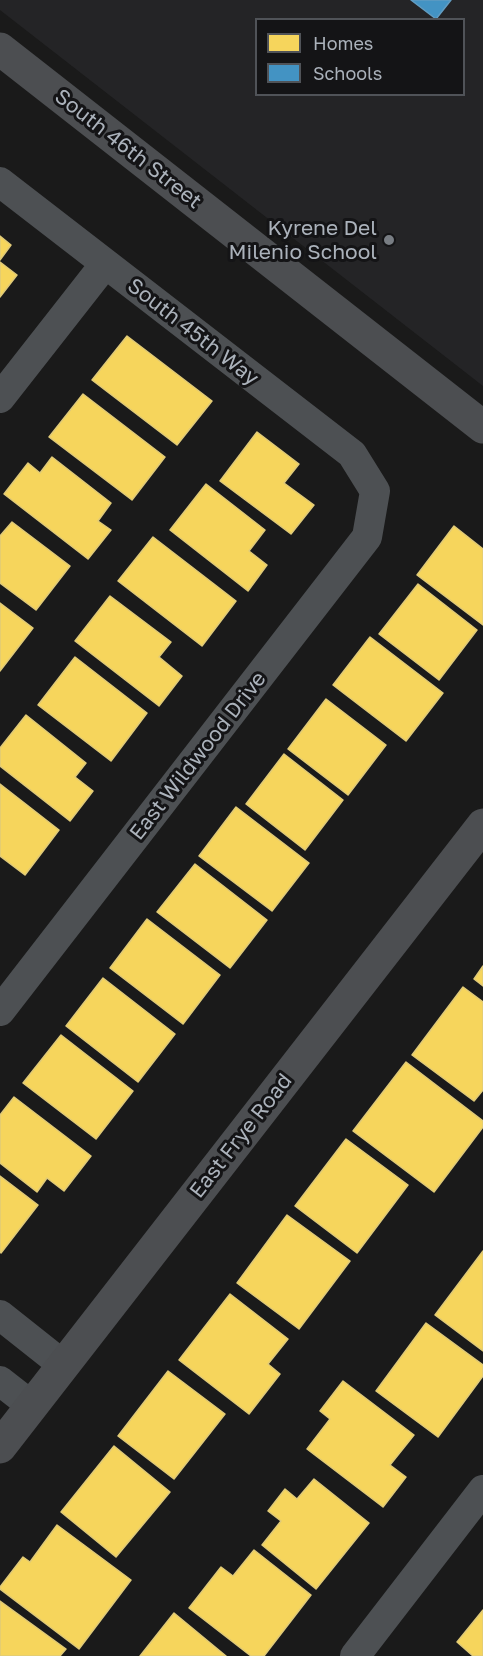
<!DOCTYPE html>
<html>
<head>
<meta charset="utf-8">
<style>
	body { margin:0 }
	#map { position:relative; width:483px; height:1656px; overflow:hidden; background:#1a1a1a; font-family:"Golos Text",sans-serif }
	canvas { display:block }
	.legend { position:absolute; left:255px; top:18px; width:210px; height:78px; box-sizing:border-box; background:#141416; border:2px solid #505358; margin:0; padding:8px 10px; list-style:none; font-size:18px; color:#abb2bb }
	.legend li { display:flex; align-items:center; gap:12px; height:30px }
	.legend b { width:30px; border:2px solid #505358 }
</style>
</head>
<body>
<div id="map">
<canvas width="483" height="1656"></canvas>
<ul class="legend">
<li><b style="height:16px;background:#f6d55c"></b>Homes</li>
<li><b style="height:16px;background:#4393c3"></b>Schools</li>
</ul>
</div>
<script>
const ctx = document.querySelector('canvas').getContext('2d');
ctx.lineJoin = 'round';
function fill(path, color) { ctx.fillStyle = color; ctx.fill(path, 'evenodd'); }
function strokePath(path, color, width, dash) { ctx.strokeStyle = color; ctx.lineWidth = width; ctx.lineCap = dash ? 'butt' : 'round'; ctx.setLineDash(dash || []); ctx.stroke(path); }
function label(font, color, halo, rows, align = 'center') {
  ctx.font = font + ' "Golos Text",sans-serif'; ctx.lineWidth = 6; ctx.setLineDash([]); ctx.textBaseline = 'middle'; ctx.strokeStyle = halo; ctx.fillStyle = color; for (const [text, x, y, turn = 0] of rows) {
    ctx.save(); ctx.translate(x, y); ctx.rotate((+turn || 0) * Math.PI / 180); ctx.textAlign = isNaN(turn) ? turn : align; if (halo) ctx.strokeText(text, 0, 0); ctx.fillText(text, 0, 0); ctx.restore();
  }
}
fill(new Path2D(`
	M 0,0 L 483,0 L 483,386 L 0,10 ZM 256,20 L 464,20 L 464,94 L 256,94 Z`), '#242426');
const homes = new Path2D(`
	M 0,236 L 11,245 L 0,260 Z
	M 0,262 L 17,275 L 0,297 Z
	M 127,336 L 212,401 L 177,445 L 92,380 Z
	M 83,394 L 165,457 L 132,500 L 49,437 Z
	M 257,432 L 299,464 L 284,483 L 314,505 L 291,534 L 220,481 Z
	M 52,457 L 111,503 L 98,521 L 111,530 L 88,559 L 4,494 L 28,463 L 40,473 Z
	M 206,484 L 265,530 L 249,551 L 267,565 L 248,591 L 170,530 Z
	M 12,522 L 70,566 L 36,610 L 0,583 L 0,536 Z
	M 454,526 L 483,549 L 483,625 L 417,575 Z
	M 153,537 L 236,601 L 202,646 L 118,581 Z
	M 418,584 L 477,630 L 439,680 L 379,634 Z
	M 110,596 L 171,642 L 159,657 L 182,676 L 159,706 L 75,641 Z
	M 0,603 L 33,628 L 0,671 Z
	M 370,637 L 443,693 L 406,741 L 333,685 Z
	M 75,657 L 147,713 L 111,761 L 38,705 Z
	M 326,699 L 386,745 L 348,795 L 288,749 Z
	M 26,715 L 86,763 L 75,777 L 93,791 L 70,821 L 0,766 L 0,748 Z
	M 284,754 L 343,800 L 305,850 L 246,804 Z
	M 0,784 L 59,830 L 25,875 L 0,856 Z
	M 236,807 L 309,863 L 272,911 L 199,856 Z
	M 195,864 L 267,920 L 230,968 L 157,912 Z
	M 147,919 L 220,975 L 183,1024 L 110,968 Z
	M 483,966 L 483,986 L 474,979 Z
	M 103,978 L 175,1034 L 138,1082 L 66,1026 Z
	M 463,987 L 483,1002 L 483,1090 L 474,1101 L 412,1055 Z
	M 61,1035 L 133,1091 L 96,1139 L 23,1083 Z
	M 406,1062 L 483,1121 L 483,1127 L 434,1192 L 353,1131 Z
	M 14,1097 L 91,1156 L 64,1191 L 47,1178 L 37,1192 L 0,1163 L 0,1115 Z
	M 346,1139 L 408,1185 L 357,1253 L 295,1206 Z
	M 0,1176 L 38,1205 L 1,1253 L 0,1252 Z
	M 287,1215 L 350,1261 L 299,1329 L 237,1283 Z
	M 483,1251 L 483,1351 L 435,1315 Z
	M 230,1294 L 288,1339 L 268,1364 L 280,1374 L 249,1414 L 179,1360 Z
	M 426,1323 L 483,1365 L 483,1376 L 438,1437 L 376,1391 Z
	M 168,1371 L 225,1414 L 174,1479 L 118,1436 Z
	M 343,1381 L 414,1435 L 390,1465 L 406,1477 L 383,1507 L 307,1449 L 330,1419 L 320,1411 Z
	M 114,1446 L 170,1492 L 116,1557 L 61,1512 Z
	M 314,1479 L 369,1523 L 316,1589 L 262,1545 L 281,1521 L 268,1511 L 285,1489 L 297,1499 Z
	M 57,1525 L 131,1580 L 79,1649 L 0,1589 L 0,1587 L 23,1557 L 30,1562 Z
	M 254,1550 L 311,1595 L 264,1656 L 251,1656 L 189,1608 L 221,1567 L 233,1576 Z
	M 0,1601 L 66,1649 L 60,1656 L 0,1656 Z
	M 483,1610 L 483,1656 L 473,1656 L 457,1642 Z
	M 174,1613 L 226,1656 L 140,1656 Z`);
fill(homes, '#f6d55c');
strokePath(homes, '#e0ca78', 1.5);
const schools = new Path2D(`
	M 411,0 L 451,0 L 436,19 Z`);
fill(schools, '#4393c3');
strokePath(schools, '#629cc1', 1.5);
strokePath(new Path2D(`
	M 0,182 L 352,454 L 375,491 L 367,537 L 0,1011
	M 0,398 L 105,264
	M 0,1315 L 63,1365
	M 0,1381 L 32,1406
	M 355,1656 L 483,1490`), '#4d5053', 30);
strokePath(new Path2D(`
	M 0,49 L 483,427
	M 0,1447 L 483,825`), '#4c4e51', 33);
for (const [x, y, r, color] of [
	[389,240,6,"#787d83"]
]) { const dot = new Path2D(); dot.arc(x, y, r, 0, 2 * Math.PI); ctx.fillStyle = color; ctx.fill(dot); strokePath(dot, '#141416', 2); }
label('21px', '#abb2bb', '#141416', [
	["South 46th Street",128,149,38],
	["South 45th Way",193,332,38],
	["East Wildwood Drive",198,756,-52],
	["East Frye Road",241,1136,-52]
]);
label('21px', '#abb2bb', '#141416', [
	["Kyrene Del",377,228],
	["Milenio School",377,252]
], 'right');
</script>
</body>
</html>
